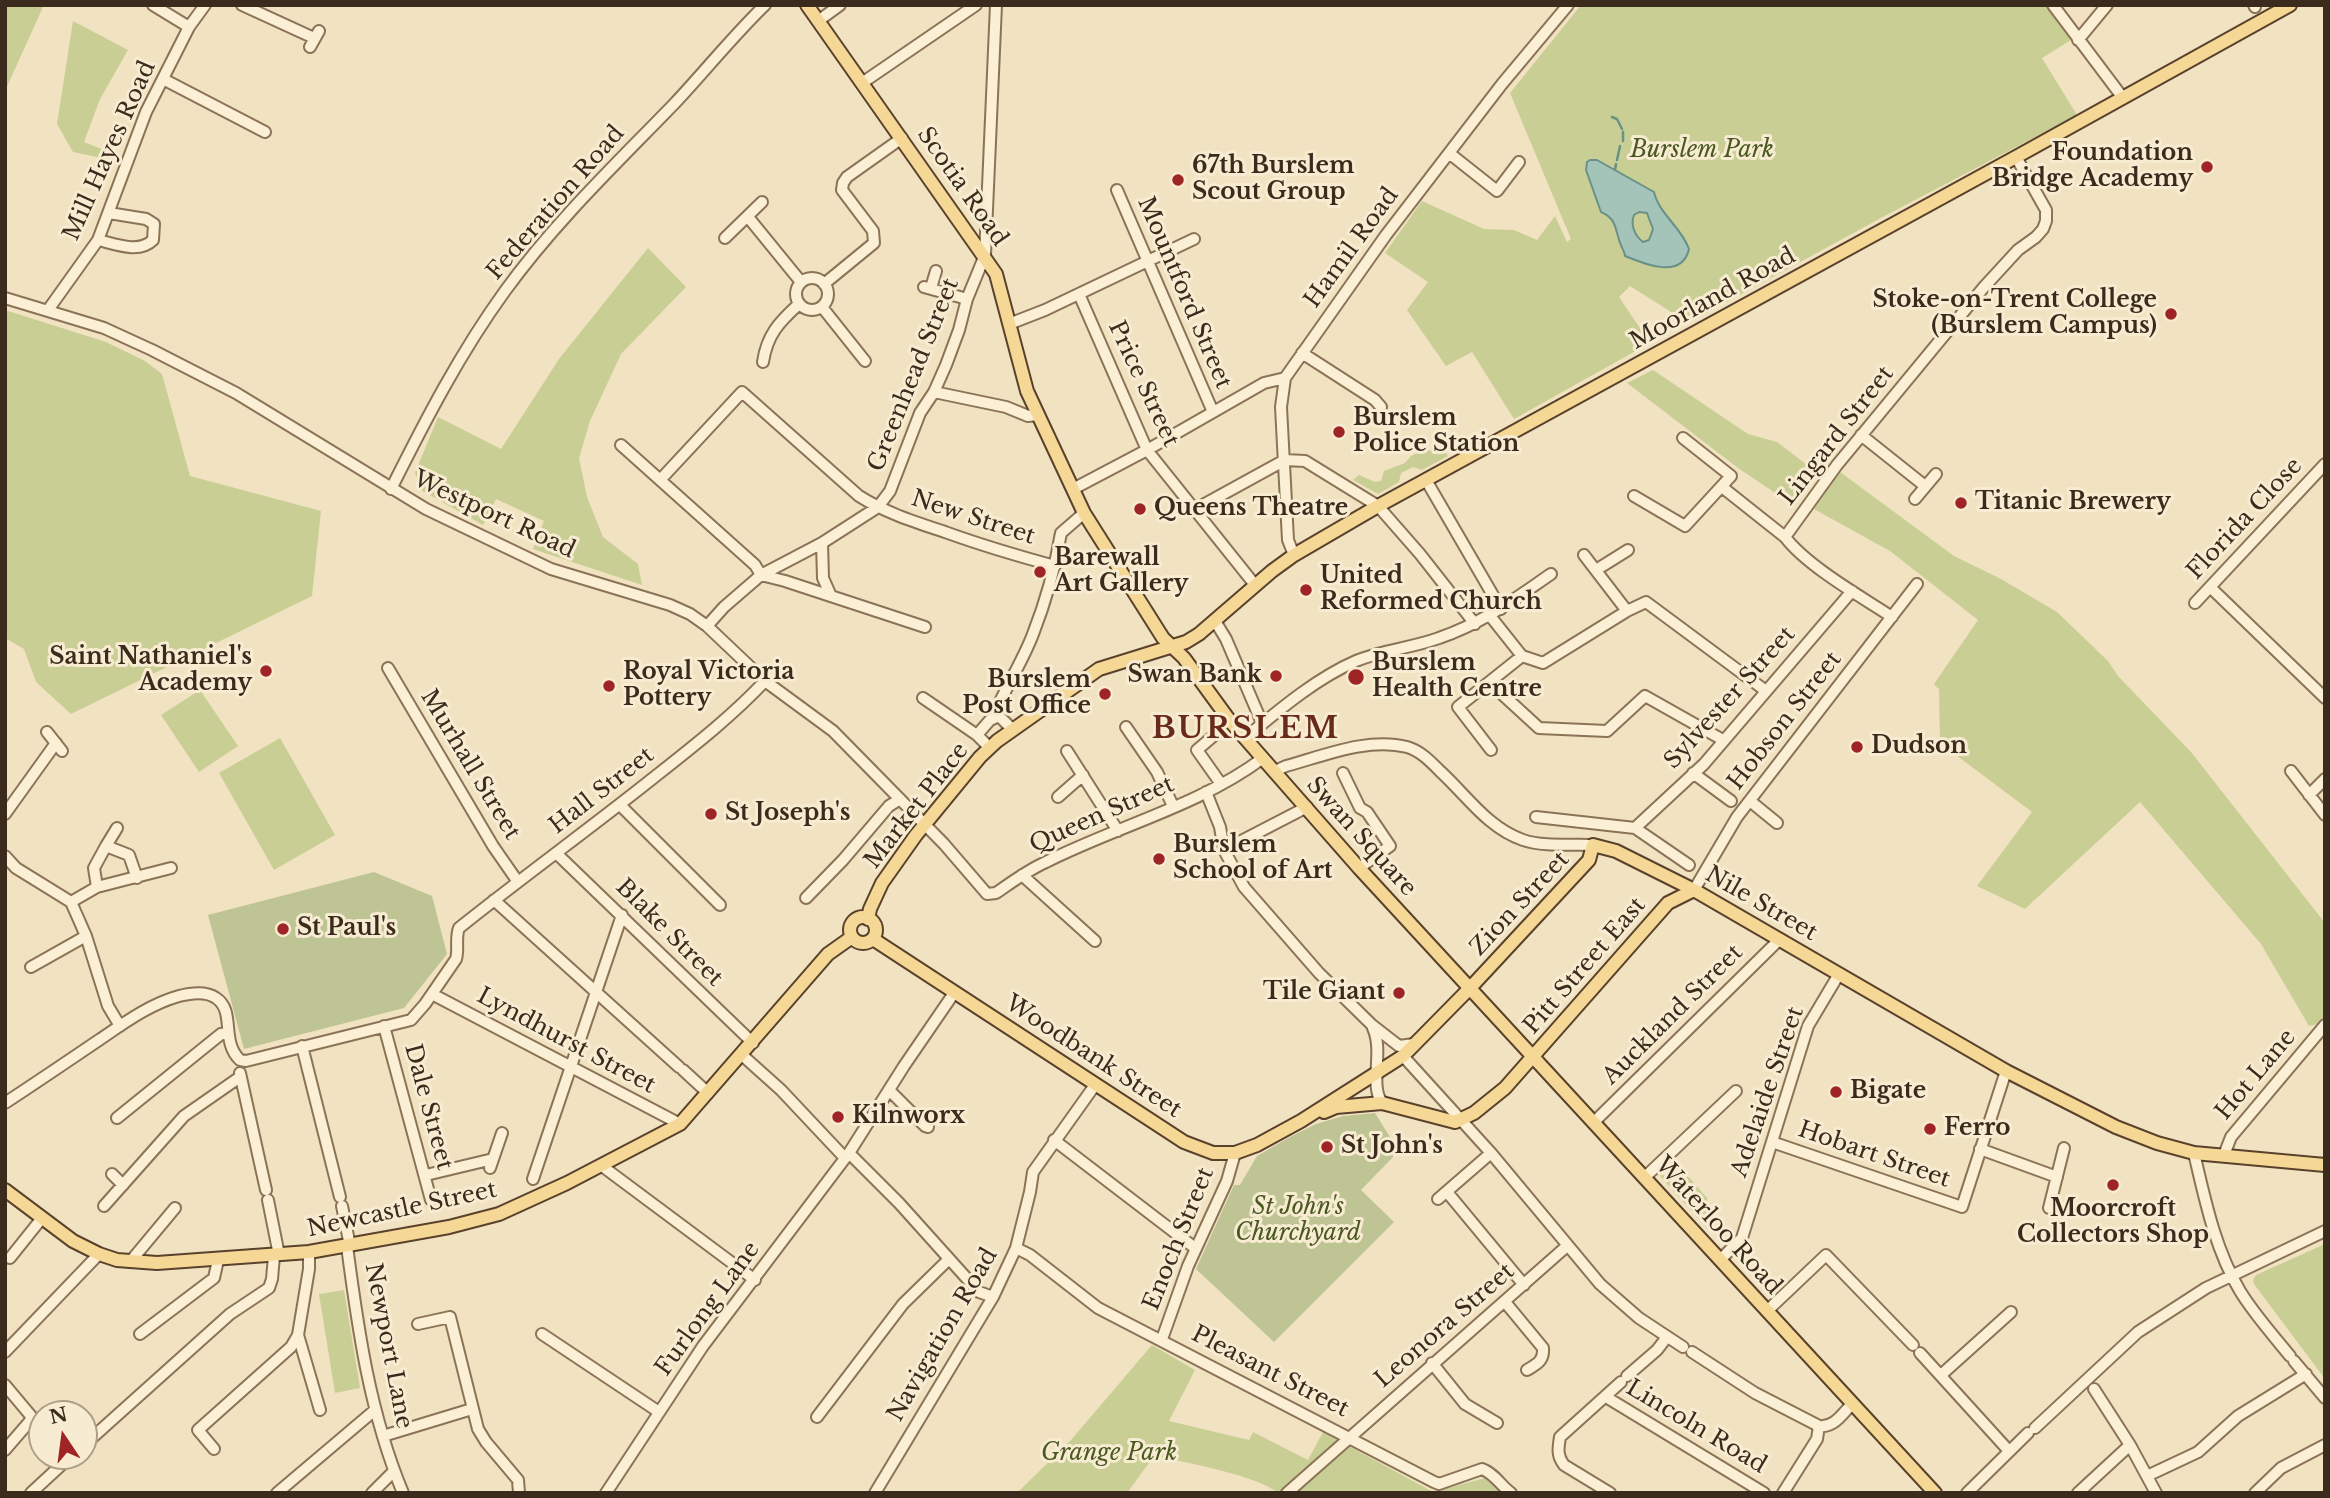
<!DOCTYPE html>
<html>
<head>
<meta charset="utf-8">
<style>
	body { margin:0 }
	#map { position:relative; width:2330px; height:1498px; overflow:hidden; background:#f1e2c1; font-family:"Libre Baskerville",serif }
	canvas { display:block }
	.frame { position:absolute; inset:0; border:7px solid #3a2b1d; pointer-events:none }
	.north { position:absolute; left:28px; top:1400px; width:70px; height:70px; box-sizing:border-box; background:#f7ecd1; border:2px solid #ab9f89; border-radius:50%; rotate:347deg; font-size:19px; font-weight:700; line-height:28px; text-align:center; color:#3a2b1d }
	.north::after { content:''; display:block; margin:auto; width:24px; height:32px; background:#9e2425; clip-path:polygon(50% 0,100% 100%,50% 72%,0 100%) }
</style>
</head>
<body>
<div id="map">
<canvas width="2330" height="1498"></canvas>
<div class="frame"></div>
<div class="north">N</div>
</div>
<script>
const ctx = document.querySelector('canvas').getContext('2d');
ctx.lineJoin = 'round';
function fill(path, color) { ctx.fillStyle = color; ctx.fill(path, 'evenodd'); }
function strokePath(path, color, width, dash) { ctx.strokeStyle = color; ctx.lineWidth = width; ctx.lineCap = dash ? 'butt' : 'round'; ctx.setLineDash(dash || []); ctx.stroke(path); }
function label(font, color, halo, rows, align = 'center') {
  ctx.font = font + ' "Libre Baskerville",serif'; ctx.lineWidth = 6; ctx.setLineDash([]); ctx.textBaseline = 'middle'; ctx.strokeStyle = halo; ctx.fillStyle = color; for (const [text, x, y, turn = 0] of rows) {
    ctx.save(); ctx.translate(x, y); ctx.rotate((+turn || 0) * Math.PI / 180); ctx.textAlign = isNaN(turn) ? turn : align; if (halo) ctx.strokeText(text, 0, 0); ctx.fillText(text, 0, 0); ctx.restore();
  }
}
fill(new Path2D(`
	M 5,5 L 43,7 L 5,91 Z
	M 1581,5 L 2048,5 L 2071,40 L 2042,58 L 2077,115 L 1879,219 L 1685,325 L 1676,315 L 1630,286 L 1619,297 L 1650,343 L 1514,419 L 1472,352 L 1446,366 L 1407,310 L 1428,282 L 1385,253 L 1422,201 L 1484,229 L 1514,230 L 1537,240 L 1555,216 L 1567,242 L 1571,239 L 1510,93 Z
	M 73,21 L 128,50 L 100,99 L 84,142 L 119,156 L 117,161 L 73,152 L 57,124 Z
	M 648,248 L 686,287 L 621,354 L 590,421 L 579,458 L 587,497 L 603,537 L 638,564 L 642,585 L 533,549 L 544,521 L 496,499 L 483,525 L 421,490 L 415,473 L 438,417 L 501,449 L 559,359 Z
	M 5,310 L 106,342 L 145,361 L 162,374 L 190,476 L 321,511 L 312,596 L 71,714 L 36,682 L 24,649 L 5,638 Z
	M 1653,370 L 1748,434 L 1777,442 L 1819,474 L 1793,505 L 1738,468 L 1627,383 Z
	M 1438,442 L 1448,456 L 1422,470 L 1413,467 L 1401,473 L 1399,482 L 1378,494 L 1353,480 L 1359,475 L 1375,482 L 1381,481 L 1384,471 L 1405,463 L 1411,456 L 1425,449 L 1434,452 Z
	M 1840,472 L 1954,556 L 2001,579 L 2057,612 L 2108,661 L 2118,676 L 2191,752 L 2325,923 L 2325,1015 L 2318,1024 L 2309,1026 L 2261,944 L 2140,802 L 2025,909 L 1977,886 L 2032,812 L 1940,743 L 1939,689 L 1934,684 L 1978,620 L 1890,551 L 1814,509 Z
	M 200,690 L 238,746 L 199,772 L 161,715 Z
	M 280,738 L 335,835 L 274,870 L 219,773 Z
	M 1659,1175 L 1689,1177 L 1707,1198 L 1706,1227 Z
	M 2325,1244 L 2325,1379 L 2254,1284 L 2253,1280 L 2256,1275 Z
	M 344,1290 L 360,1388 L 335,1393 L 319,1294 Z
	M 1152,1345 L 1195,1370 L 1169,1421 L 1249,1440 L 1253,1432 L 1308,1460 L 1323,1432 L 1433,1492 L 1485,1478 L 1501,1493 L 1278,1493 C 1257,1475 1183,1462 1154,1456 L 1127,1493 L 1017,1493 L 1071,1440 Z`), '#c9cf94');
fill(new Path2D(`
	M 374,872 L 432,896 L 447,954 L 404,1008 L 244,1049 L 208,915 Z
	M 1375,1113 L 1390,1137 L 1393,1157 L 1361,1190 L 1394,1222 L 1274,1342 L 1196,1269 L 1234,1185 L 1240,1185 L 1257,1156 L 1290,1137 L 1316,1124 L 1343,1116 Z`), '#bec494');
const water = new Path2D(`
	M 1590,160 L 1597,160 L 1654,192 C 1659,214 1682,228 1689,249 C 1682,280 1644,264 1625,256 C 1625,252 1622,249 1621,245 C 1615,232 1618,219 1601,212 L 1586,170 L 1587,162 ZM 1639,212 L 1647,213 L 1653,229 L 1649,240 L 1643,242 C 1635,236 1630,225 1634,215 Z`);
fill(water, '#a4c3b9');
strokePath(water, '#6a9187', 2);
strokePath(new Path2D(`
	M 1612,117 L 1617,119 L 1622,129
	M 1623,141 L 1623,132
	M 1617,160 L 1620,146
	M 1615,170 L 1616,164`), '#6a9187', 2.5);
const minor = new Path2D(`
	M 153,5 L 189,27
	M 242,5 L 314,38
	M 2053,5 L 2123,98
	M 2254,5 L 2255,7
	M 818,21 L 840,5
	M 2078,40 L 2107,5
	M 310,47 L 319,31
	M 163,79 L 265,132
	M 862,83 L 976,5
	M 1449,153 L 1497,191 L 1519,162
	M 1117,190 L 1213,412
	M 748,217 L 801,282
	M 725,238 L 762,202
	M 98,240 C 115,244 139,254 153,240 L 154,224 L 146,219 L 109,213
	M796 294a16 16 0 1 1 32 0a16 16 0 1 1-32 0Z
	M 824,284 L 874,243 L 873,231 L 842,190 L 843,183 L 847,177 L 902,138
	M 924,287 L 967,299
	M 931,288 L 936,271
	M 1079,294 L 1147,450 L 1255,585
	M 5,298 L 104,328 L 152,350 L 236,393 L 426,509 L 551,569 L 670,605 L 690,614 L 707,626 L 765,681 L 833,731 L 944,844 L 987,894 L 996,893 C 1012,882 1028,870 1046,862 C 1117,826 1199,806 1263,758
	M 822,307 L 865,361
	M 48,310 L 98,240 L 146,112 L 189,27 L 205,5
	M 1009,324 L 1045,310 L 1194,239
	M 1302,353 L 1375,400 L 1381,407
	M 763,362 C 767,335 779,322 799,304
	M 934,392 L 1006,407 L 1028,416 L 1038,415
	M 1861,435 L 1925,486
	M 621,445 L 755,565 L 761,575
	M 661,479 L 742,392 L 859,496 C 886,513 915,522 945,532 C 981,545 1018,556 1055,566
	M 1426,480 L 1501,609
	M 1722,487 L 1785,537
	M 391,489 C 425,421 460,353 505,291 C 555,222 616,164 675,103 C 705,71 733,36 765,5
	M 1073,489 L 1147,450 L 1264,383 L 1285,378
	M 1634,496 L 1685,526 L 1731,476 L 1683,438
	M 1915,499 L 1936,474
	M 1194,510 L 1285,460 L 1305,461 L 1378,506 L 1420,554 L 1475,624
	M 822,543 L 823,578 L 831,596
	M 1294,555 L 1288,540 L 1281,407 L 1285,378 L 1386,235 L 1502,84 L 1568,5
	M 1584,555 L 1627,611
	M 1596,570 L 1628,550
	M 761,575 L 785,581 L 925,627
	M 2210,587 L 2325,698
	M 2195,603 L 2325,464
	M 1491,617 L 1522,656 L 1543,663 L 1627,611 L 1646,602 L 1766,691
	M 1892,617 C 1860,596 1807,566 1785,537 L 1837,465 L 1984,287 L 2018,250 L 2036,237 L 2043,229 L 2046,221 L 2046,210 L 2016,157
	M 1215,621 L 1226,639 L 1262,723
	M 707,626 L 724,607 L 761,575 L 822,543 L 878,507 L 890,491 L 920,413 L 934,392 L 946,365 L 959,330 L 967,299 L 985,255 L 996,5
	M 388,668 L 493,846 L 518,882
	M 1490,683 L 1539,728 L 1607,731 L 1645,696 L 1723,740
	M 923,698 L 977,735 L 990,748
	M 1126,727 L 1157,772 L 1173,806
	M 1013,730 L 999,716 L 999,704 C 1010,680 1024,658 1033,634 C 1046,601 1055,568 1061,533 L 1084,513
	M 47,732 L 62,751
	M 1218,732 L 1197,750 L 1221,784
	M 977,735 L 990,720 L 999,716
	M 1245,738 C 1279,710 1315,679 1356,661 C 1382,650 1412,648 1439,638 C 1483,623 1513,600 1551,574
	M 1491,750 L 1458,707 L 1522,656
	M 1067,751 L 1118,831
	M 1275,771 L 1286,766 C 1323,756 1368,737 1407,747 C 1421,751 1431,762 1441,772 C 1467,796 1488,828 1523,840 C 1544,847 1570,844 1593,845
	M 2291,771 L 2325,815
	M 1343,773 L 1360,808 L 1367,812 L 1390,846 L 1359,868
	M 1693,773 L 1731,801
	M 1206,792 L 1220,827 L 1224,850 L 1244,887 L 1319,973 L 1372,1025 L 1399,1046 L 1414,1044
	M 2309,795 L 2325,779
	M 1058,797 L 1083,775
	M 1750,801 L 1777,823
	M 620,805 L 720,905
	M 5,814 L 56,743
	M 1536,817 L 1635,828 L 1689,865
	M 1635,828 L 1704,764 L 1852,591
	M 106,846 L 117,828
	M 1224,850 L 1307,807
	M 556,853 L 753,1043
	M 5,856 L 16,868 L 71,902
	M 1022,875 L 1095,941
	M 97,887 L 94,868 L 106,846 L 129,855 L 137,878
	M 1694,890 L 1737,817 L 1917,584
	M 806,898 L 843,860 L 889,806 L 900,799
	M 494,900 L 679,1067
	M 31,967 L 86,936
	M 432,994 L 680,1124
	M 120,1026 L 108,1006 L 86,936 L 71,902 L 97,887 L 171,868
	M 384,1026 L 431,1200
	M 1373,1028 C 1384,1052 1369,1084 1382,1103
	M 302,1046 L 340,1197
	M 742,1055 L 781,1090 L 845,1158
	M 1403,1056 L 1491,1153 L 1600,1284 L 1639,1318 L 1683,1347
	M 240,1060 L 246,1061 L 411,1020 L 425,1004 L 456,959 C 459,949 455,938 459,928 C 524,876 592,827 657,775 C 695,745 732,716 765,681
	M 683,1070 L 708,1093
	M 240,1073 L 266,1190
	M 889,1090 L 925,1126 L 928,1127
	M 5,1103 C 37,1082 68,1061 99,1040 C 124,1023 150,1004 179,996 C 191,993 206,991 216,998 C 236,1011 220,1041 240,1060
	M 117,1118 L 221,1034 L 227,1033
	M 1595,1121 L 1780,939
	M 1054,1140 L 1195,1248
	M 1772,1142 L 1962,1207 L 2006,1071
	M 1980,1149 L 2057,1177
	M 849,1153 L 899,1203 L 979,1292 L 993,1297
	M 2194,1153 C 2205,1200 2215,1249 2240,1291 C 2254,1314 2273,1335 2290,1356
	M 2224,1155 L 2231,1137 L 2325,1025
	M 602,1166 L 755,1280
	M 490,1168 L 502,1133
	M 112,1174 L 123,1185
	M 426,1175 L 493,1159
	M 1645,1177 L 1736,1091
	M 533,1179 L 622,915
	M 1447,1192 L 1524,1285
	M 1438,1199 L 1491,1153
	M 268,1200 L 279,1255
	M 104,1206 L 184,1116 L 240,1077
	M 342,1206 L 350,1246
	M 2049,1208 L 2064,1148
	M 347,1246 C 358,1330 370,1414 403,1493
	M 1016,1248 L 1030,1255 L 1098,1308 L 1434,1482 L 1439,1484 L 1482,1469 C 1494,1473 1501,1486 1511,1493
	M 309,1252 L 309,1269 L 298,1335 L 320,1410
	M 10,1258 L 42,1218
	M 1720,1260 L 1742,1238 L 1808,1026 L 1839,974
	M 130,1262 L 175,1208
	M 1505,1302 L 1543,1348 C 1544,1361 1537,1364 1527,1370
	M 1767,1311 L 1826,1255 L 1913,1345
	M 418,1324 L 450,1317 L 478,1429 L 486,1442 L 518,1480 L 519,1493
	M 140,1334 L 214,1278 L 218,1260
	M 542,1334 L 659,1412
	M 1162,1339 L 1188,1266 L 1227,1181 L 1235,1153
	M 5,1352 L 99,1254
	M 1692,1352 L 1755,1393 L 1819,1426 C 1834,1428 1842,1414 1852,1404
	M 1920,1353 L 2009,1451
	M 2294,1361 L 2325,1398
	M 1432,1363 L 1465,1404 L 1497,1423
	M 1941,1375 L 2011,1312
	M 1627,1376 L 1657,1350 L 1667,1337
	M 5,1385 L 31,1416 L 30,1421 L 5,1450
	M 2094,1389 L 2130,1445 L 2156,1493
	M 1606,1397 L 1764,1493
	M 817,1417 L 903,1304 L 949,1259
	M 2035,1428 L 2138,1332 L 2206,1288 L 2325,1231
	M 383,1436 L 472,1409
	M 84,1445 L 230,1314 L 269,1288 L 272,1279 L 274,1256
	M 214,1449 L 198,1430 L 291,1347 L 298,1335
	M 2147,1476 L 2198,1452 L 2238,1416 L 2306,1374
	M 31,1493 L 71,1456
	M 277,1493 L 375,1410
	M 372,1493 L 394,1471
	M 606,1493 L 703,1346 L 849,1153 L 904,1066 L 954,993
	M 875,1493 L 993,1297 L 1016,1248 L 1030,1192 L 1033,1172 L 1095,1085
	M 1287,1493 L 1567,1246
	M 1610,1493 L 1564,1465 C 1557,1456 1558,1449 1560,1437 L 1621,1382
	M 1783,1493 L 1817,1439 L 1819,1426
	M 1967,1493 L 2028,1433
	M 2078,1493 L 2130,1445
	M 2255,1493 L 2281,1468 L 2325,1445`);
const major = new Path2D(`
	M 807,5 L 996,274 L 1027,391 L 1084,513 L 1163,638 L 1184,658 L 1230,721 L 1359,868 L 1935,1493
	M850 930a13 13 0 1 1 26 0a13 13 0 1 1-26 0Z
	M 868,919 L 870,909 L 882,883 L 916,835 L 980,757 L 997,741 L 1099,669 L 1186,642 L 1199,634 L 1272,571 L 1294,555 L 1378,506 L 2016,157 L 2290,5
	M 873,939 L 1184,1142 L 1213,1153 L 1235,1153 L 1257,1145 L 1301,1121 L 1403,1056 L 1471,987 L 1589,860 L 1593,845 L 1616,851 L 1694,890 L 2006,1071 L 2116,1127 L 2157,1143 L 2194,1153 L 2325,1165
	M 1324,1112 L 1336,1107 L 1382,1103 L 1455,1122 L 1474,1113 L 1505,1088 L 1668,903 L 1694,890
	M 5,1190 L 73,1241 L 99,1254 L 117,1260 L 157,1263 L 309,1252 L 449,1227 L 499,1214 L 567,1183 L 680,1124 L 828,954 L 852,937`);
strokePath(minor, '#8b7357', 14);
strokePath(major, '#59412c', 16);
strokePath(minor, '#fbefd5', 10);
strokePath(major, '#f6d896', 12);
for (const [x, y, r, color] of [
	[2207,167,7,"#9e2425"],
	[1178,180,7,"#9e2425"],
	[2171,314,7,"#9e2425"],
	[1339,432,7,"#9e2425"],
	[1961,503,7,"#9e2425"],
	[1140,509,7,"#9e2425"],
	[1040,572,7,"#9e2425"],
	[1306,590,7,"#9e2425"],
	[266,671,7,"#9e2425"],
	[1276,676,7,"#9e2425"],
	[1356,677,9,"#9e2425"],
	[609,686,7,"#9e2425"],
	[1105,694,7,"#9e2425"],
	[1857,747,7,"#9e2425"],
	[711,814,7,"#9e2425"],
	[1159,859,7,"#9e2425"],
	[283,929,7,"#9e2425"],
	[1399,993,7,"#9e2425"],
	[1836,1092,7,"#9e2425"],
	[838,1117,7,"#9e2425"],
	[1930,1129,7,"#9e2425"],
	[1327,1147,7,"#9e2425"],
	[2113,1185,7,"#9e2425"]
]) { const dot = new Path2D(); dot.arc(x, y, r, 0, 2 * Math.PI); ctx.fillStyle = color; ctx.fill(dot); strokePath(dot, '#f7ecd1', 2.5); }
label('23px', '#3a2b1d', '#f7ecd1', [
	["Mill Hayes Road",110,151,-66],
	["Scotia Road",962,187,55],
	["Federation Road",556,203,-49],
	["Hamil Road",1352,248,-54],
	["Mountford Street",1184,293,67],
	["Moorland Road",1713,299,-29],
	["Greenhead Street",914,375,-68],
	["Price Street",1143,384,65],
	["Lingard Street",1837,436,-52],
	["Westport Road",494,515,25],
	["New Street",973,518,18],
	["Florida Close",2245,519,-47],
	["Sylvester Street",1730,698,-48],
	["Hobson Street",1785,721,-52],
	["Murhall Street",470,765,59],
	["Hall Street",602,791,-38],
	["Market Place",917,806,-52],
	["Queen Street",1102,815,-24],
	["Swan Square",1361,837,48],
	["Zion Street",1520,904,-47],
	["Nile Street",1761,904,30],
	["Blake Street",669,933,45],
	["Pitt Street East",1585,966,-49],
	["Auckland Street",1673,1015,-45],
	["Lyndhurst Street",566,1041,28],
	["Woodbank Street",1093,1057,33],
	["Hot Lane",2256,1075,-50],
	["Adelaide Street",1768,1092,-71],
	["Dale Street",428,1107,75],
	["Hobart Street",1874,1155,19],
	["Newcastle Street",402,1210,-12],
	["Waterloo Road",1718,1226,48],
	["Enoch Street",1179,1239,-68],
	["Furlong Lane",708,1309,-54],
	["Leonora Street",1445,1326,-41],
	["Navigation Road",943,1335,-60],
	["Newport Lane",388,1346,79],
	["Pleasant Street",1270,1372,27],
	["Lincoln Road",1696,1427,31]
]);
label('italic 23px', '#4a5822', '#f7ecd1', [
	["Burslem Park",1702,151],
	["St John's",1298,1208],
	["Churchyard",1298,1234],
	["Grange Park",1109,1454]
]);
label('bold 23px', '#3a2b1d', '#f7ecd1', [
	["Foundation",2193,154,"right"],
	["Bridge Academy",2193,180,"right"],
	["67th Burslem",1192,167],
	["Scout Group",1192,193],
	["Stoke-on-Trent College",2157,301,"right"],
	["(Burslem Campus)",2157,327,"right"],
	["Burslem",1353,419],
	["Police Station",1353,445],
	["Titanic Brewery",1975,503],
	["Queens Theatre",1154,509],
	["Barewall",1054,559],
	["Art Gallery",1054,585],
	["United",1320,577],
	["Reformed Church",1320,603],
	["Saint Nathaniel's",252,658,"right"],
	["Academy",252,684,"right"],
	["Burslem",1372,664],
	["Health Centre",1372,690],
	["Royal Victoria",623,673],
	["Pottery",623,699],
	["Swan Bank",1262,676,"right"],
	["Burslem",1091,681,"right"],
	["Post Office",1091,707,"right"],
	["Dudson",1871,747],
	["St Joseph's",725,814],
	["Burslem",1173,846],
	["School of Art",1173,872],
	["St Paul's",297,929],
	["Tile Giant",1385,993,"right"],
	["Bigate",1850,1092],
	["Kilnworx",852,1117],
	["Ferro",1944,1129],
	["St John's",1341,1147],
	["Moorcroft",2113,1210,"center"],
	["Collectors Shop",2113,1236,"center"]
], 'left');
ctx.letterSpacing = '2px';
label('bold 30px', '#692a19', '#f7ecd1', [
	["BURSLEM",1246,730]
]);
ctx.letterSpacing = '0px';
</script>
</body>
</html>
